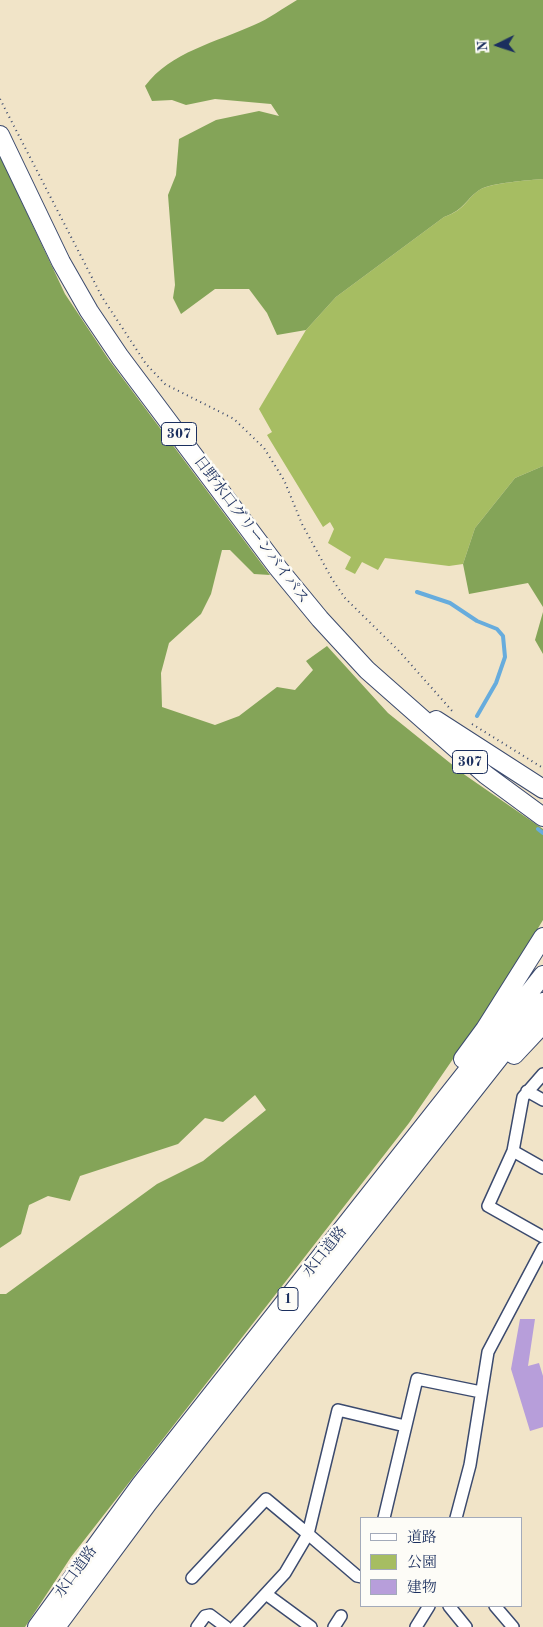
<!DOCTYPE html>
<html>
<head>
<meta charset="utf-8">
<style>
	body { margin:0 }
	#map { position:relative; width:543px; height:1627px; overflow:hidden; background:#f1e4c8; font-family:"Old Standard TT","Noto Serif JP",serif }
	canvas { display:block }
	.legend { position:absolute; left:360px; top:1517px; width:162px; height:90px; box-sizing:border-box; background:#fdfcf7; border:1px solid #a3aaba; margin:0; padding:6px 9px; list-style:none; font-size:15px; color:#1b2f5e }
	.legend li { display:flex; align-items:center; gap:10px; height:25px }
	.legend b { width:25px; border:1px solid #a3aaba }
	.north { position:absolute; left:473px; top:20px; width:50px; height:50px; -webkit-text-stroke:4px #fdfcf7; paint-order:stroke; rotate:266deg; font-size:14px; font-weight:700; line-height:20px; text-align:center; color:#1b2f5e }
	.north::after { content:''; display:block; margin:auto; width:18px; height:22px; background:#1b2f5e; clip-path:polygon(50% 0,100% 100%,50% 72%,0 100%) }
</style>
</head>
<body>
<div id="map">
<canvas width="543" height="1627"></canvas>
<ul class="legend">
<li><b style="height:6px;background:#fff"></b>道路</li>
<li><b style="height:14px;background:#a6bd62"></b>公園</li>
<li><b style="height:14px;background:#b79eda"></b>建物</li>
</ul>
<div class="north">N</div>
</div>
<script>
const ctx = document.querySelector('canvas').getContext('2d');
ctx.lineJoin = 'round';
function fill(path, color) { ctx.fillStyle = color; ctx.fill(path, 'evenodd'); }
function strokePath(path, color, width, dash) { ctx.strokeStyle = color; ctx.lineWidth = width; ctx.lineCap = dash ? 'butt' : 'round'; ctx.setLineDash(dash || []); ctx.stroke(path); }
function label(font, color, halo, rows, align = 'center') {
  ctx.font = font + ' "Old Standard TT","Noto Serif JP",serif'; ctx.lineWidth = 5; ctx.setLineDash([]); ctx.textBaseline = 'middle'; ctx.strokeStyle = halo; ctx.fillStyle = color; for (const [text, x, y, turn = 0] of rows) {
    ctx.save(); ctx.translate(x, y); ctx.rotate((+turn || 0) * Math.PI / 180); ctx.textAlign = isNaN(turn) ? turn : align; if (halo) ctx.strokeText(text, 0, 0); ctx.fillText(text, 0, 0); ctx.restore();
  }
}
fill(new Path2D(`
	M 543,179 L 543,466 L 515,478 L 475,528 L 463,564 L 449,566 L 385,558 L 378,570 L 362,562 L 355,574 L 345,569 L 351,557 L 328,543 L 334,529 L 330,522 L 323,527 L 267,435 L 272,432 L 259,409 L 306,330 L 336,297 L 444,217 C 467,209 465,199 481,189 C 492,183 530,180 543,179 Z`), '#a6bd62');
fill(new Path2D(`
	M 297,0 L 543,0 L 543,179 C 530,180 491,183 481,189 C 465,199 466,209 444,217 L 336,297 L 306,330 L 277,335 L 267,313 L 249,289 L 215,289 L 181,314 L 173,298 L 175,285 L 168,195 L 176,175 L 179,139 L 216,120 L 259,111 L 279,116 L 271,104 L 215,99 L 186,105 L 172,100 L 152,101 L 145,86 C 170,52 217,42 254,25 C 269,19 283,8 297,0 Z
	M 0,156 L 65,294 L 109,360 L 270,575 L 254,574 L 230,550 L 222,550 L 211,594 L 201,614 L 169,643 L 161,673 L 162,707 L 215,725 L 239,716 L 277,687 L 295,690 L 313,670 L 306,661 L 327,646 L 388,713 L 465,775 L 543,829 L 543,920 L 499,992 L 409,1123 L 71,1557 L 25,1627 L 0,1627 L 0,1294 L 6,1294 L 157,1184 L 203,1161 L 266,1110 L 255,1095 L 223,1122 L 205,1118 L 178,1144 L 80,1176 L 70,1201 L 48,1196 L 29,1205 L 21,1234 L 0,1248 Z
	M 543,466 L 543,607 L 528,583 L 469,594 L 463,564 L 475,528 L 515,478 Z
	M 543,612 L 543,654 L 535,640 Z`), '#84a458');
strokePath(new Path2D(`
	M 417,592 L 450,603 L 477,621 L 497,629 L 503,636 L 505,657 L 496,683 L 477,716
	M 538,829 L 543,833`), '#67acdd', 4);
fill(new Path2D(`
	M 520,1319 L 535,1319 L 528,1366 L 539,1363 L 543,1376 L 543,1427 L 530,1431 L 511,1369 Z`), '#b79eda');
const minor = new Path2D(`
	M 543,1074 L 523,1097 L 513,1151 L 488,1206 L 543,1237
	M 527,1091 L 543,1100
	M 513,1151 L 543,1168
	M 384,1518 L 417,1379 L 481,1392
	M 456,1518 L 470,1465 L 488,1352 L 543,1248
	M 362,1577 L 357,1576 L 308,1534 L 338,1410 L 405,1426
	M 192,1578 L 266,1499 L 308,1534 L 285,1573 L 235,1627
	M 266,1594 L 311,1627
	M 449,1606 L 466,1627
	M 495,1606 L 513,1627
	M 197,1627 L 205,1616 L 210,1615 L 226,1627
	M 334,1627 L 341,1616
	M 416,1627 L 429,1606`);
const highway = new Path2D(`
	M 0,135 L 61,262 L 89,311 L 120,357 L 278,568 L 320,619 L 367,670 L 486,775 L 543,817
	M 436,720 L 543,789
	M 514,1055 L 543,1024
	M 463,1059 L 485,1029 L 543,937
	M 37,1627 L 141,1484 L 543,975
	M 56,1627 L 148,1503 L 543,1002`);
strokePath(minor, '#3b4a6e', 14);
strokePath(highway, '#3b4a6e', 20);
strokePath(new Path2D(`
	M 0,99 L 102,297 L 146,364 L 165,384 L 234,419 L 264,448 L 284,480 L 302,524 L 332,579 L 345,598 L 400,652 L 453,712
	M 472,724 L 543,768`), '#3b4a6e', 2, [1, 4]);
strokePath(minor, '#fff', 11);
strokePath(highway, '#fff', 18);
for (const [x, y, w] of [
	[179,434,35],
	[470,762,35],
	[288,1299,20]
]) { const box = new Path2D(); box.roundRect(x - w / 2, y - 11.5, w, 23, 4); ctx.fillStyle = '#fdfcf7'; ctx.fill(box); strokePath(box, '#1b2f5e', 1); }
label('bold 14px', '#1b2f5e', null, [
	["307",179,434],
	["307",470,762],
	["1",288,1299]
]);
label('15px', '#1b2f5e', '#fdfcf7', [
	["日野水口グリーンバイパス",251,530,53],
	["水口道路",325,1252,-51],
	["水口道路",76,1572,-54]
]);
</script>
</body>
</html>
